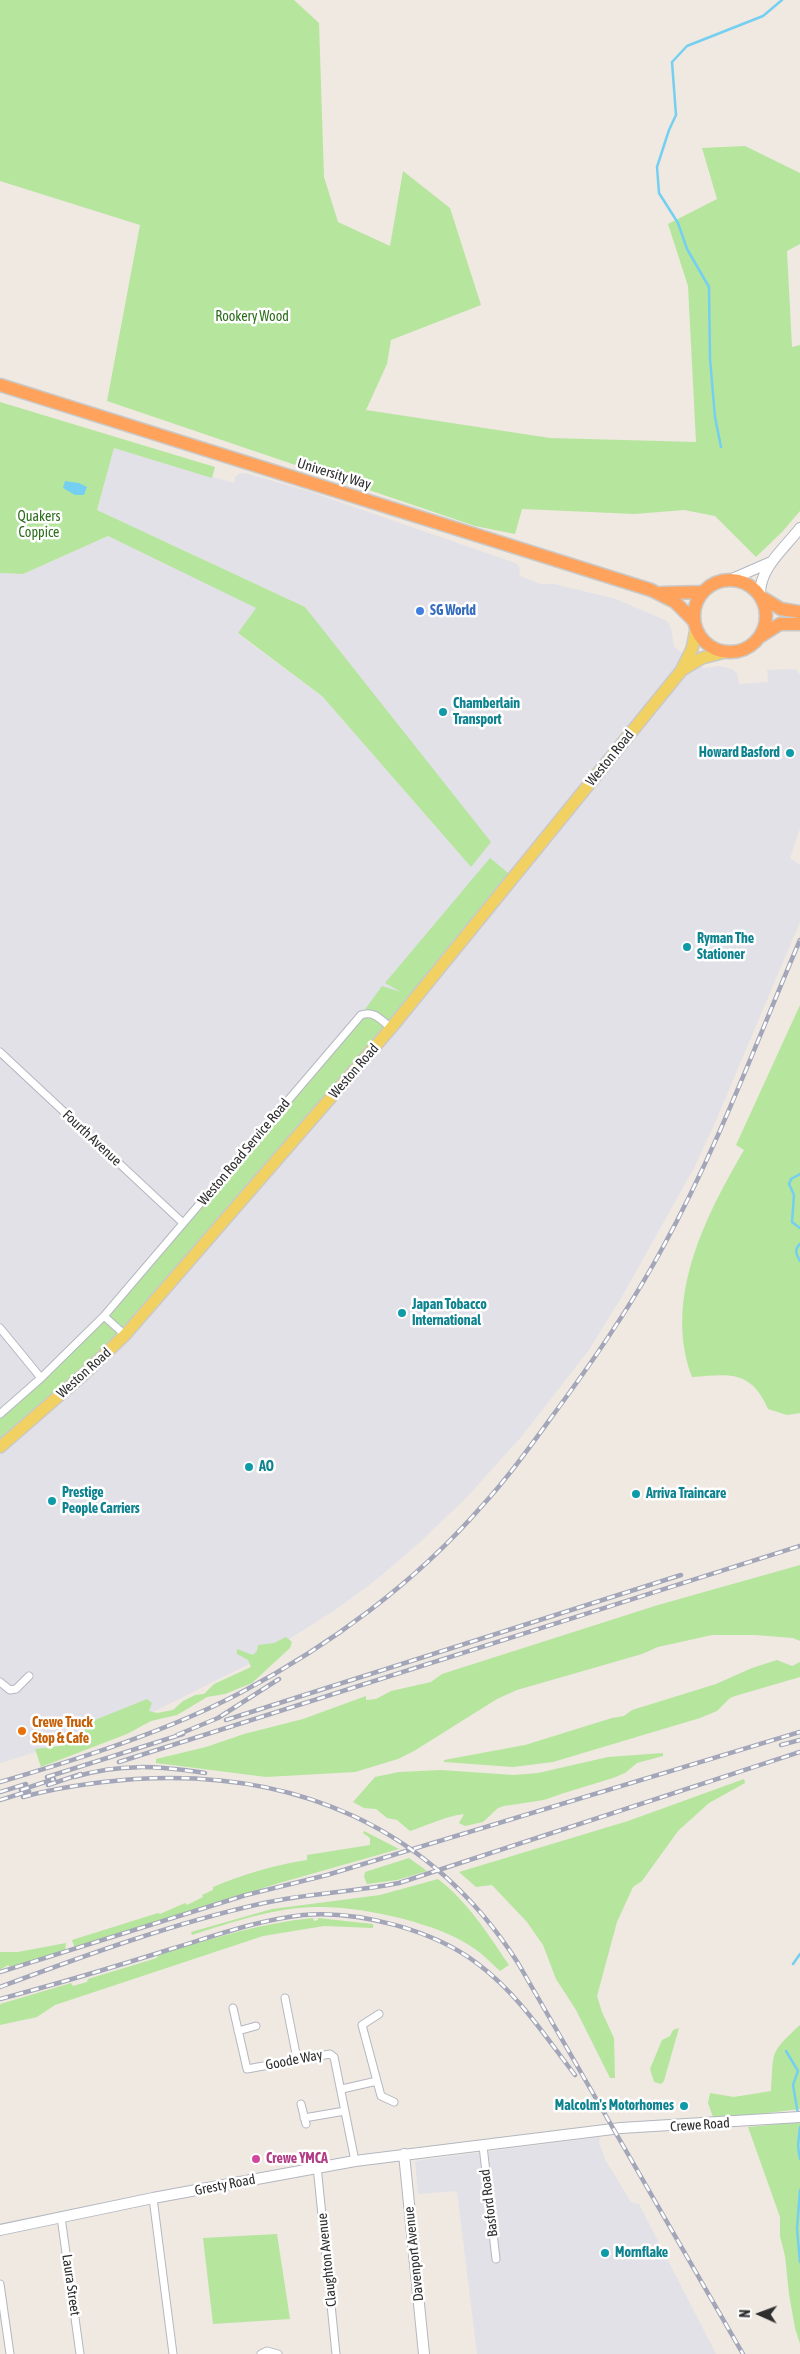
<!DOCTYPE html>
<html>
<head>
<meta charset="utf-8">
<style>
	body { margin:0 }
	#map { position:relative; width:800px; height:2354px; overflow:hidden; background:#efe9e1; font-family:"Asap Condensed",sans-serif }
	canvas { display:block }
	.north { position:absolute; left:735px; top:2289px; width:50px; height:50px; -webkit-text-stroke:4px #fff; paint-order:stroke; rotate:272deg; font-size:14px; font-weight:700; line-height:20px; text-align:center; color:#2e2e2e }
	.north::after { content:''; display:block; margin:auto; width:18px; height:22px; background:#2e2e2e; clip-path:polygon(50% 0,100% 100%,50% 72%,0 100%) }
</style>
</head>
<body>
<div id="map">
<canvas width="800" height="2354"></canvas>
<div class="north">N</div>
</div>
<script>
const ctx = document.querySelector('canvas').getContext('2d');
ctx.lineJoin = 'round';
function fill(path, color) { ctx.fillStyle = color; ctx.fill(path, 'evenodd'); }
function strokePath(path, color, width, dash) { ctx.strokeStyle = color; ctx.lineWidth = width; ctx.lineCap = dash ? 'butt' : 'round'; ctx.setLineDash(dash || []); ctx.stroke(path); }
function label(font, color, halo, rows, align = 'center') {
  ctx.font = font + ' "Asap Condensed",sans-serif'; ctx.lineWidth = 5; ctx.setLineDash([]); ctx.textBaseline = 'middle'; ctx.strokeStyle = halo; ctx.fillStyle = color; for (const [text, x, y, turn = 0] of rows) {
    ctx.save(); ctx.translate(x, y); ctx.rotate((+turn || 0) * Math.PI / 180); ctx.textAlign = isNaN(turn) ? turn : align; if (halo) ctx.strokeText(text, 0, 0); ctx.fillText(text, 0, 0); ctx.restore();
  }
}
fill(new Path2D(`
	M 114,448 L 234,483 L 235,477 L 240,473 L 245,473 L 308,491 L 515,563 L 519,566 L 520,576 L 541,584 L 554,584 L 616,599 L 667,621 L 671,628 L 674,647 L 703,668 L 719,666 L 732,669 L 737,673 L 739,684 L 768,682 L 767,670 L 796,669 L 800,675 L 800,828 L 790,858 L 800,865 L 800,922 L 715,1123 L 694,1168 L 624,1293 L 589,1350 L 522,1436 L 467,1497 L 418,1544 L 376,1580 L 335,1610 L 251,1663 L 139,1719 L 134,1711 L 36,1752 L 0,1763 L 0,573 L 23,574 L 108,536 L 257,608 L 238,634 L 322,696 L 471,867 L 305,607 L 97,510 Z
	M 600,2137 L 599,2143 L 606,2161 L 631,2202 L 639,2204 L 716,2354 L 477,2354 L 457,2191 L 418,2194 L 415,2161 Z`), '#e3e1e8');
fill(new Path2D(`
	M 0,0 L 294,0 L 319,23 L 324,177 L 338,222 L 390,246 L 403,171 L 450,208 L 481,305 L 391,340 L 387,364 L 366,410 L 550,438 L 696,442 L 688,286 L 668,224 L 717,199 L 702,148 L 745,146 L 800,173 L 800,244 L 787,251 L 792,347 L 800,345 L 800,511 L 782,532 L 756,557 L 715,516 L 684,510 L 635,514 L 522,509 L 515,534 L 475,526 L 107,401 L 140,225 L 0,181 Z
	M 0,402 L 215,467 L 212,478 L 114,448 L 97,510 L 305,607 L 491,842 L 471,867 L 322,696 L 238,633 L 256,608 L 108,536 L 23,574 L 0,573 Z
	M 490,858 L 513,877 L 125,1335 L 0,1447 L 0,1414 L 104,1316 L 361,1015 L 382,986 L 401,992 L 385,983 Z
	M 800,1005 L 800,1413 L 787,1415 L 768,1409 C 751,1370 730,1374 692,1377 C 663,1299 705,1217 744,1150 L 736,1145 Z
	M 800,1565 L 800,1641 L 793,1638 L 755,1635 L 712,1635 L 658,1647 L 642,1654 L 517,1690 L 497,1699 L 414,1751 L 398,1759 L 355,1772 L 266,1777 L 156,1763 L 156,1759 L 206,1747 L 244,1734 L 303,1719 L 366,1696 L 366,1700 L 376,1699 L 391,1691 L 431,1682 L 442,1674 L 658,1605 Z
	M 286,1637 L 292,1642 L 290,1648 L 252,1683 L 225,1694 L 207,1697 L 177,1715 L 151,1721 L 127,1734 L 41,1767 L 35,1749 L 59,1746 L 64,1741 L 83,1732 L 85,1724 L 147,1699 L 152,1703 L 149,1711 L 157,1713 L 173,1710 L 183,1701 L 195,1695 L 204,1694 L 214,1684 L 251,1667 L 248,1660 L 237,1654 L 237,1649 L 253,1655 L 257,1651 L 258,1645 L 274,1643 Z
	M 777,1660 L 792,1666 L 800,1662 L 800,1677 L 735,1696 L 730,1698 L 717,1711 L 700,1718 L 553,1762 L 513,1767 L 444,1762 L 444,1760 L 525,1745 L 612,1718 L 624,1716 L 632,1710 L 716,1684 L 752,1668 Z
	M 663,1753 L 663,1756 L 637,1763 L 625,1773 L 613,1778 L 561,1794 L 544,1800 L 504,1806 L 498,1808 L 483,1822 L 465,1826 L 459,1823 L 464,1814 C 444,1817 428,1825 410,1831 L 397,1820 L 387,1818 L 376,1809 L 364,1808 L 353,1802 L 375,1777 L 399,1772 L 441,1770 L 514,1775 L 538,1773 L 608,1757 Z
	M 744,1779 L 745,1783 L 709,1803 L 678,1831 L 642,1881 L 633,1887 L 617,1922 L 597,1996 L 602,2012 L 614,2038 L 615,2078 L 610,2078 L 576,2010 L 556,1979 L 543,1945 L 527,1922 L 492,1885 L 476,1887 L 459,1872 L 628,1821 Z
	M 364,1831 L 399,1849 L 276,1884 L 75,1948 L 72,1940 L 158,1913 L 160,1914 L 185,1903 L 187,1905 L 203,1897 L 202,1895 L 213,1890 L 213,1887 C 244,1874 275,1865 307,1860 L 307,1855 L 370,1845 L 370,1838 L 363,1833 Z
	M 409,1858 L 427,1871 L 397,1880 L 367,1884 L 364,1877 L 365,1872 Z
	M 438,1879 C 468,1902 488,1934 509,1965 L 500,1971 C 492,1964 484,1955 475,1949 C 440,1923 361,1906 318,1907 C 275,1907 233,1922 192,1935 L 191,1932 L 272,1909 L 380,1895 Z
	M 313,1918 L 314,1921 L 318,1920 L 318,1918 L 373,1924 L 373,1928 L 324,1926 L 263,1936 L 55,2005 L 37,2017 L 0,2025 L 0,2004 L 71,1983 L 73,1986 L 87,1982 L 88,1979 L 157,1958 L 158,1955 L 164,1953 C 213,1938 262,1923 313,1918 Z
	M 66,1943 L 65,1951 L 10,1967 L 8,1965 L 0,1970 L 0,1952 L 18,1952 Z
	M 800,2025 L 800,2109 L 752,2115 L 713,2117 L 708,2103 L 710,2093 L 734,2097 L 771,2091 C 774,2050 769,2054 800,2025 Z
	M 679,2028 L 664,2081 L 661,2084 L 654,2082 L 650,2069 L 662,2040 L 670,2036 L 673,2030 Z
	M 800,2122 L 800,2344 L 795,2328 L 789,2294 L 785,2256 L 780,2236 L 780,2217 L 748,2127 Z
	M 277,2234 L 290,2319 L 213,2324 L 203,2238 Z`), '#b6e59e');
fill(new Path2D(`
	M 65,481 L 79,483 L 87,487 L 84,495 L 75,495 L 63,488 Z`), '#75cff0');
strokePath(new Path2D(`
	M 721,447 L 715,417 L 710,359 L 709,287 L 687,249 L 678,223 L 659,193 L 657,167 L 669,130 L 676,115 L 672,62 L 687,46 L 763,16 L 782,0
	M 800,1174 L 791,1179 L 789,1184 L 794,1195 L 792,1222 L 800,1228
	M 800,1244 C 794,1249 796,1254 800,1261
	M 793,1964 L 800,1954
	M 786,2051 L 798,2071 L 793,2085 L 798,2114
	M 800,2127 L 798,2146 L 800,2159
	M 800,2190 L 797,2229 L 800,2262`), '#75cff0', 2.5);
const street = new Path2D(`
	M 0,1052 L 183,1223
	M 104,1316 L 125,1335
	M 0,1328 L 41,1378
	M 0,1414 L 41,1378 L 104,1316 L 361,1015 C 374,1010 381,1020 391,1028
	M 0,1682 L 10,1690 L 16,1689 L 29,1676
	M 285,1998 L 297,2059
	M 233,2008 L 247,2069 L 330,2054 L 334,2057 L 355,2161
	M 379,2014 L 362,2025 L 381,2096 L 394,2102
	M 238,2031 L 256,2026
	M 342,2089 L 377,2081
	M 301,2104 L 306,2124
	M 304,2118 L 345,2111
	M 483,2146 L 496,2259
	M 317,2166 L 336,2354
	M 153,2198 L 173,2354
	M 61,2217 L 80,2354
	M 0,2284 L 10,2354
	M 261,2354 L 267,2351 L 278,2354`);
const secondary = new Path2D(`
	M 732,579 L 771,562
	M 760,594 C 760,567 785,548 800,528
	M 404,2154 L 424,2354
	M 0,2230 L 153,2198 L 355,2161 L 621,2128 L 800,2117`);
const primary = new Path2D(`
	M 682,670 L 702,658 L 725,652
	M 0,1447 L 84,1374 L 125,1335 L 391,1028 L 681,671 L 692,649 L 696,629`);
const highway = new Path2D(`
	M 0,385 L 651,590 L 675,602 L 694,621
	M694 616a36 36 0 1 1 72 0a36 36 0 1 1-72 0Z
	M 662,593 L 703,592
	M 763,598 L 781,609 L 800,612
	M 761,636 L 780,624 L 800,624`);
strokePath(street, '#b4b7c1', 9);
strokePath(secondary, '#b4b7c1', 12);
strokePath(primary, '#c9c9c9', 14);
strokePath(highway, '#c9c9c9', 15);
strokePath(street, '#fff', 7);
strokePath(secondary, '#fff', 10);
strokePath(primary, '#f2d163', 11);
strokePath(highway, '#ffa35c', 12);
const rail = new Path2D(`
	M 226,1720 L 681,1575
	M 177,1735 L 218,1718 L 279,1679
	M 781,1745 L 800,1740
	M 119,1762 L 800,1546
	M 47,1777 L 183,1734
	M 74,1777 C 121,1763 157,1766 205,1773
	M 0,1782 C 79,1759 168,1731 240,1693 C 329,1646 415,1583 481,1507 C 513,1472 539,1434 567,1396 C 602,1348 635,1299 663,1247 C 717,1149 756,1043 800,940
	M 48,1785 L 81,1774
	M 21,1790 L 54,1779
	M 0,1792 L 26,1784
	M 23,1797 C 59,1787 97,1782 135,1779 C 295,1769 431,1827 518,1963 L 743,2354
	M 0,1800 L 29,1791
	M 0,1972 L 246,1895 L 327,1875 L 800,1732
	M 0,1987 C 86,1955 174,1923 264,1903 C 309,1893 354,1892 399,1883 L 800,1752
	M 0,1999 C 57,1984 114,1967 171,1949 C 214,1936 258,1920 303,1915 C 358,1910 434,1930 478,1964 C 518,1994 545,2036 575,2075`);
strokePath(rail, '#a3a6b8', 4.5);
strokePath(rail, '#fff', 2.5, [8]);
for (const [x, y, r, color] of [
	[420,611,5,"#3f7fe0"],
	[443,712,5,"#0f9aa8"],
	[790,753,5,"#0f9aa8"],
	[687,947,5,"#0f9aa8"],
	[402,1313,5,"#0f9aa8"],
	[249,1467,5,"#0f9aa8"],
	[636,1494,5,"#0f9aa8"],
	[52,1501,5,"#0f9aa8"],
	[22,1731,5,"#e8710a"],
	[684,2106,5,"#0f9aa8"],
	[256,2159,5,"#d1479c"],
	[605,2253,5,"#0f9aa8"]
]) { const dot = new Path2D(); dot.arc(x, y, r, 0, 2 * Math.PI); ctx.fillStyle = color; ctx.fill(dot); strokePath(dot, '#fff', 2); }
label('14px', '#2c6e1b', '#fff', [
	["Rookery Wood",252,317],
	["Quakers",39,517],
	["Coppice",39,533]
]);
label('14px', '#2e2e2e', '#fff', [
	["University Way",334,474,17],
	["Weston Road",610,758,-51],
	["Weston Road",354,1071,-49],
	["Fourth Avenue",92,1138,43],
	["Weston Road Service Road",244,1152,-50],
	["Weston Road",84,1373,-42],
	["Goode Way",294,2060,-11],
	["Crewe Road",700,2125,-4],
	["Gresty Road",225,2185,-11],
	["Basford Road",489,2203,-97],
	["Davenport Avenue",414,2254,-96],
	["Claughton Avenue",327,2260,-96],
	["Laura Street",71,2285,82]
]);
label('bold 14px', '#366cbe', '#fff', [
	["SG World",430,611]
], 'left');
label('bold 14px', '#0d838f', '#fff', [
	["Chamberlain",453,704],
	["Transport",453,720],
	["Howard Basford",780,753,"right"],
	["Ryman The",697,939],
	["Stationer",697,955],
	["Japan Tobacco",412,1305],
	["International",412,1321],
	["AO",259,1467],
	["Prestige",62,1493],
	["People Carriers",62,1509],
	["Arriva Traincare",646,1494],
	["Malcolm's Motorhomes",674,2106,"right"],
	["Mornflake",615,2253]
], 'left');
label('bold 14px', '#c56008', '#fff', [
	["Crewe Truck",32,1723],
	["Stop & Cafe",32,1739]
], 'left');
label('bold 14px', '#b23c85', '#fff', [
	["Crewe YMCA",266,2159]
], 'left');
</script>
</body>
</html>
